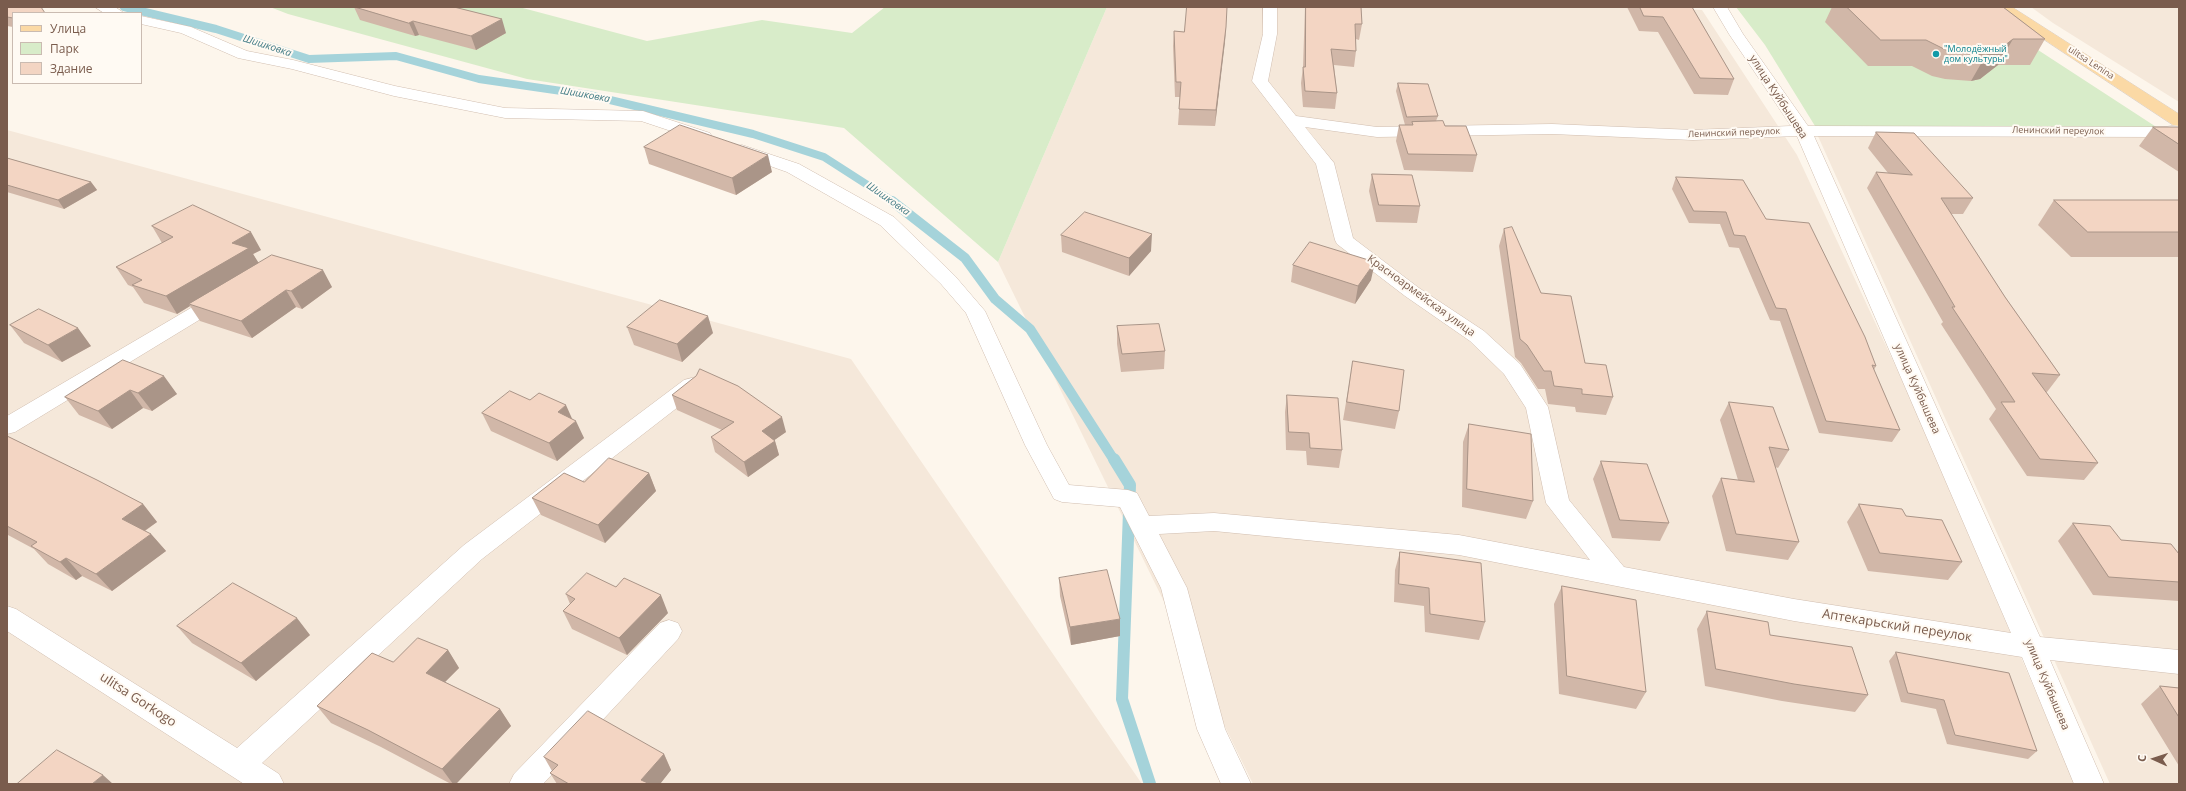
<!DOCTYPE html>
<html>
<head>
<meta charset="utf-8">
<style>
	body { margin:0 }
	#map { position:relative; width:2186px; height:791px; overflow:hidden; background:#fdf6ec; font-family:"Open Sans",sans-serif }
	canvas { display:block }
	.frame { position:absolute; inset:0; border:8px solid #7a5c4d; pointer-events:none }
	.legend { position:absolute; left:12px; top:12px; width:130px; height:72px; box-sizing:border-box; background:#fffaf3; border:1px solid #cabbb1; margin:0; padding:5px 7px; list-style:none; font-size:12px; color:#7a5c4d }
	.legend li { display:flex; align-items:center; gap:8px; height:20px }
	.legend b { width:20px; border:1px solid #cabbb1 }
	.north { position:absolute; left:2134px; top:739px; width:40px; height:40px; -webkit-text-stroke:3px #fffaf3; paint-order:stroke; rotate:273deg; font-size:11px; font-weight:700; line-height:16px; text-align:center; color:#7a5c4d }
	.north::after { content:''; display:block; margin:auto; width:14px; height:18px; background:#7a5c4d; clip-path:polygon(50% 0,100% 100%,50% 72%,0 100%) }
</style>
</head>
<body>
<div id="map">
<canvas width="2186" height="791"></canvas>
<div class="frame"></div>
<ul class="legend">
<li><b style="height:5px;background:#fbd9a5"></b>Улица</li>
<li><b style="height:11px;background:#d8ecc9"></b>Парк</li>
<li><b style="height:11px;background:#f3d5c3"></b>Здание</li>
</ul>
<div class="north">С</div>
</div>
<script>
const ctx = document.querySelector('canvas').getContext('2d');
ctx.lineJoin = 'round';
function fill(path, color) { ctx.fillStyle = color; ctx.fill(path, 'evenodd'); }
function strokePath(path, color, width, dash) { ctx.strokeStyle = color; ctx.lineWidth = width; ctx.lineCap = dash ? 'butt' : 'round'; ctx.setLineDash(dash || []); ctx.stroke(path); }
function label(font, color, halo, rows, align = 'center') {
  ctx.font = font + ' "Open Sans",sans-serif'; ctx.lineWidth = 4; ctx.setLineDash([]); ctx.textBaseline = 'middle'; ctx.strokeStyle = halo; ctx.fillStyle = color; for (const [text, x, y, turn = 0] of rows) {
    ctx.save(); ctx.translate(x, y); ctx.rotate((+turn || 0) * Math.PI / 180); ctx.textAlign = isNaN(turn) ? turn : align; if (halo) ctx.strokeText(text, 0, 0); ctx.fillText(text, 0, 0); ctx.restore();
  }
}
fill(new Path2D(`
	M 1107,7 L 1641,7 L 1702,10 L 1797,155 L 1908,393 L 2075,784 L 1253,784 L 998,262 Z
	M 2031,7 L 2179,7 L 2179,102 L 2053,23 Z
	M 7,130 L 851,359 L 1142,784 L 7,784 Z
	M 2164,132 L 2179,141 L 2179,784 L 2110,784 L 1817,134 Z`), '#f5e8da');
fill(new Path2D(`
	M 270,7 L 519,7 L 647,41 L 762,20 L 852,33 L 885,7 L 1107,7 L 998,262 L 844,128 L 527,79 L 288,14 Z
	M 1736,7 L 1972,7 L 2164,132 L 1815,126 L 1765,45 Z`), '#d8ecc9');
strokePath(new Path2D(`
	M 124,7 L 216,29 L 309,59 L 396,56 L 479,79 L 589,95 L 753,134 L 824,157 L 894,202`), '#a5d3da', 8);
strokePath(new Path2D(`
	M 892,201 L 965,258 L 995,299 L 1030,329 L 1114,460`), '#a5d3da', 10);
strokePath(new Path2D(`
	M 1114,459 L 1130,485 L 1122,699 L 1150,784`), '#a5d3da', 12);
const minor = new Path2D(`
	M 95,7 L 115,7 L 124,13 L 104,13 Z
	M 1263,7 L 1277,7 L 1277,34 L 1268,81 L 1296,116 L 1377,127 L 1552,124 L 1693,130 L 1791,126 L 1729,34 L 1713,7 L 1727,7 L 1743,34 L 1808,126 L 2164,127 L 2179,125 L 2179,135 L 2164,137 L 1814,136 L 2040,637 L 2179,650 L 2179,674 L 2050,660 L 2104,784 L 2074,784 L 2022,657 L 1794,621 L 1459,555 L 1214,531 L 1159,534 L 1187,588 L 1225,729 L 1251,784 L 1221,784 L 1197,729 L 1161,588 L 1120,507 L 1062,502 L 1054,499 L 1025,445 L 966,313 L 941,284 L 880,225 L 787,172 L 736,154 L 733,150 L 736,146 L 742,145 L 799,164 L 894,217 L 955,276 L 985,311 L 1047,445 L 1069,485 L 1128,490 L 1137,493 L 1149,516 L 1214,513 L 1459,535 L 1590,560 L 1546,503 L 1526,408 L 1504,374 L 1470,341 L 1405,296 L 1337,244 L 1335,240 L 1316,164 L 1252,81 L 1263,34 ZM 1305,127 L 1377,137 L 1552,134 L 1693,140 L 1797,136 L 2011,633 L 1794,599 L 1624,567 L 1569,500 L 1548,407 L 1520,364 L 1484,331 L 1419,288 L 1353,238 L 1334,163 Z
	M 141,16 L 191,27 L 247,51 L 293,60 L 395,86 L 505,108 L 643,111 L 710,133 L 712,137 L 710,141 L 704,142 L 641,121 L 505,118 L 394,96 L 292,69 L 238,58 L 181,33 L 141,24 Z
	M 220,293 L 227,295 L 230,299 L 227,303 L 15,432 L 7,434 L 7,416 L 213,295 Z
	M 692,378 L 700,380 L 703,385 L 700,390 L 482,559 L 262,763 L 279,774 L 284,784 L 244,784 L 7,631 L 7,606 L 16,609 L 237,748 L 464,545 L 684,380 Z
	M 669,620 L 678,623 L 682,631 L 678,639 L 543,784 L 509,784 L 514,774 L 660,623 Z`);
const major = new Path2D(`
	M 1995,7 L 2012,7 L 2179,114 L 2179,126 L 2173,125 Z`);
strokePath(minor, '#d1beb0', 1);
strokePath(major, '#dad1cd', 1);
fill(minor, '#fff');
fill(major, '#fbd9a5');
fill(new Path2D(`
	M 7,7 L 13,13 L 13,27 L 7,26 Z
	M 354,7 L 506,33 L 476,50 L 419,35 L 415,36 L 360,20 Z
	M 1305,7 L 1361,7 L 1362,24 L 1359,40 L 1356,39 L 1356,51 L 1354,67 L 1334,65 L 1337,93 L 1335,109 L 1303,107 L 1301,83 L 1303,67 Z
	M 1627,7 L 1692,7 L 1734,79 L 1728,95 L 1694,94 L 1658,32 L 1639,31 Z
	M 1832,7 L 2003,7 L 2045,39 L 2030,65 L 1998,65 L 1980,79 L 1971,81 L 1945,79 L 1932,76 L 1912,66 L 1868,66 L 1825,22 Z
	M 1226,27 L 1215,126 L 1178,125 L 1180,97 L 1175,97 L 1173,46 L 1174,31 L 1184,32 Z
	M 1398,83 L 1438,116 L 1436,121 L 1445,126 L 1477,155 L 1473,172 L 1404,170 L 1396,141 L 1399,125 L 1405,125 L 1396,91 Z
	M 2153,127 L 2179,127 L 2179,172 L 2139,146 Z
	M 1876,132 L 1973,198 L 1963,214 L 1951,214 L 2005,297 L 2060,375 L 2047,392 L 2046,392 L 2098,463 L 2084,480 L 2027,476 L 1989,419 L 1996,409 L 1941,324 L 1943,322 L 1867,188 L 1876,172 L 1888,173 L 1868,148 Z
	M 644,147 L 772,172 L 736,195 L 649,164 Z
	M 7,158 L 91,182 L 97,190 L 64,209 L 7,192 Z
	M 1372,174 L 1420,206 L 1417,223 L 1376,222 L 1369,191 Z
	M 1676,177 L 1766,219 L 1876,366 L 1874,370 L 1900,430 L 1892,442 L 1819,433 L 1780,321 L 1770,320 L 1739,248 L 1729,247 L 1720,224 L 1689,223 L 1672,189 Z
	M 2054,200 L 2179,200 L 2179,257 L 2071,257 L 2038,225 Z
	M 152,226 L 261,250 L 253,254 L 258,263 L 332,287 L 302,309 L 296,307 L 252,338 L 200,321 L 190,306 L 177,314 L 144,303 L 133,287 L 128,285 L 116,267 L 162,243 Z
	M 1504,229 L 1541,293 L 1585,363 L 1613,397 L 1606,415 L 1576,412 L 1575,407 L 1548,404 L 1545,389 L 1538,389 L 1521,363 L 1515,357 L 1499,246 Z
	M 1061,235 L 1151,251 L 1129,276 L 1062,252 Z
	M 1293,265 L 1371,280 L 1355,304 L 1291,282 Z
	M 10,325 L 91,346 L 62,362 L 24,343 Z
	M 1117,326 L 1165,351 L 1164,369 L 1121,372 L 1117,344 Z
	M 627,327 L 713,333 L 682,362 L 634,345 Z
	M 123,360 L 177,394 L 152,411 L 143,408 L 112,429 L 79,415 L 65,397 Z
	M 1353,361 L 1399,411 L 1395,429 L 1343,420 L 1350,379 Z
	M 672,395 L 786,432 L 774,440 L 775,441 L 779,455 L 748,477 L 715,452 L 711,437 L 722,430 L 677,410 Z
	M 1287,395 L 1342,450 L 1339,468 L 1307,465 L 1306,451 L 1286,450 L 1285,412 Z
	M 1729,402 L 1789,450 L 1778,468 L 1775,467 L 1799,542 L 1788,560 L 1726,551 L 1712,496 L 1721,478 L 1738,480 L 1720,420 Z
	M 482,413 L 572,419 L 584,438 L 557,461 L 491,431 Z
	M 1469,424 L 1533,501 L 1526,519 L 1462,507 L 1463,442 Z
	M 7,436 L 143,504 L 157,522 L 145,531 L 151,534 L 166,551 L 112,591 L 82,576 L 76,580 L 48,564 L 34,549 L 8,535 L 7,534 Z
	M 1601,461 L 1669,523 L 1660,541 L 1612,538 L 1593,479 Z
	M 649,473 L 656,491 L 605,543 L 541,515 L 532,498 L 584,482 Z
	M 1859,504 L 1906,516 L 1962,562 L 1948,580 L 1868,571 L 1847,522 Z
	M 2073,523 L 2121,540 L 2179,554 L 2179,601 L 2093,595 L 2058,541 Z
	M 1400,552 L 1485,622 L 1479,640 L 1425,632 L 1424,606 L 1394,602 L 1395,570 Z
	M 1059,578 L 1120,636 L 1071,645 L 1060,596 Z
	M 1562,586 L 1646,692 L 1636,709 L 1559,694 L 1554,604 Z
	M 566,594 L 668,613 L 627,655 L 572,629 L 563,611 L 570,604 Z
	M 1707,611 L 1868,695 L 1855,712 L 1782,701 L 1705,686 L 1697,629 Z
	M 177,626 L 310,635 L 256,681 L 192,643 Z
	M 448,650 L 459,668 L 445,682 L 500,709 L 511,726 L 456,784 L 451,784 L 381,747 L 331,723 L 317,706 L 393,662 Z
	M 1896,652 L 2037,751 L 2028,759 L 1947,744 L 1936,709 L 1901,702 L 1889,661 Z
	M 2160,686 L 2179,688 L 2179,766 L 2141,704 Z
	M 664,754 L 671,770 L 660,784 L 557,784 L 550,773 L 552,771 L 544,757 Z`), '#d1b7a8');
fill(new Path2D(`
	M 502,19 L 506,33 L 476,50 L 471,36 Z
	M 413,21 L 419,35 L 415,36 L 409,23 Z
	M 1226,27 L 1225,42 L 1215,126 L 1216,110 Z
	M 2013,39 L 1998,65 L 1980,79 L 1971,81 L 1986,55 Z
	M 768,155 L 772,172 L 736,195 L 732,178 Z
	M 91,182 L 97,190 L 64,209 L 58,200 Z
	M 251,232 L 261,250 L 253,254 L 260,265 L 189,304 L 190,306 L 177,314 L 166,296 L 232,243 Z
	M 1152,234 L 1151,251 L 1129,276 L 1129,258 Z
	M 1375,262 L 1371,280 L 1355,304 L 1358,286 Z
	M 323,270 L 332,287 L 302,309 L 291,291 Z
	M 286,290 L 296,307 L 252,338 L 241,321 Z
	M 708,316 L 713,333 L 682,362 L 677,344 Z
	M 78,328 L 91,346 L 62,362 L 48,345 Z
	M 164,376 L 177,394 L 152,411 L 138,393 Z
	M 130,390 L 143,408 L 112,429 L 98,411 Z
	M 566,405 L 574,423 L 576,421 L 584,438 L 557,461 L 549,443 L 558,412 Z
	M 782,417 L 786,432 L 766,446 L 762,431 Z
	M 775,441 L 779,455 L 748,477 L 744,462 Z
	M 649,473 L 656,491 L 605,543 L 598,525 Z
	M 143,504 L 157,522 L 137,536 L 122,519 Z
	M 151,534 L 166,551 L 112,591 L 96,574 Z
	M 66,558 L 82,576 L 76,580 L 60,562 Z
	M 661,595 L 668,613 L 627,655 L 619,638 Z
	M 297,618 L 310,635 L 256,681 L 241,663 Z
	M 1120,619 L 1120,636 L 1071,645 L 1070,627 Z
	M 448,650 L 459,668 L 437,690 L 426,673 Z
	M 500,709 L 511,726 L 456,784 L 453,784 L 442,769 Z
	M 664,754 L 671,770 L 660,784 L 643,784 L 641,780 Z
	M 103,775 L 113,784 L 92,784 Z`), '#aa9588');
const building = new Path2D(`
	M 7,7 L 41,7 L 45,13 L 13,13 L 13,18 L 7,17 Z
	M 355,7 L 454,7 L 502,19 L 471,36 L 413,21 L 409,23 Z
	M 1187,7 L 1227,7 L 1226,27 L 1216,110 L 1179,109 L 1181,82 L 1176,82 L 1174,31 L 1184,32 Z
	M 1306,7 L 1361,7 L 1362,24 L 1355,24 L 1356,51 L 1331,49 L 1337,93 L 1305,91 L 1303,67 L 1305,67 Z
	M 1640,7 L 1692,7 L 1734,79 L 1700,78 L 1663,17 L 1644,16 Z
	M 1847,7 L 2003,7 L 2045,39 L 2013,39 L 1995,53 L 1986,55 L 1959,53 L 1946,50 L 1926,40 L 1881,40 Z
	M 1398,83 L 1428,84 L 1438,116 L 1407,117 Z
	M 1443,121 L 1445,126 L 1466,126 L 1477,155 L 1408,154 L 1399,125 L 1413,125 L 1412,122 Z
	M 680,125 L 768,155 L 732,178 L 644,147 Z
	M 2153,127 L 2179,127 L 2179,144 Z
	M 1876,132 L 1914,133 L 1973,198 L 1941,198 L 2005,297 L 2060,375 L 2032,373 L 2098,463 L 2040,459 L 2001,402 L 2015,402 L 1952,307 L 1955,307 L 1876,172 L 1912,175 Z
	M 7,158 L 91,182 L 58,200 L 7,185 Z
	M 1372,174 L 1412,175 L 1420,206 L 1379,205 Z
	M 1676,177 L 1743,180 L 1766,219 L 1809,223 L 1865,337 L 1876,366 L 1872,365 L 1900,430 L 1826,421 L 1786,309 L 1776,308 L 1745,236 L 1734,235 L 1726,212 L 1694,211 Z
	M 2054,200 L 2179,200 L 2179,232 L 2088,232 Z
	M 193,205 L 251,232 L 232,243 L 249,248 L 166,296 L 132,285 L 142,280 L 116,267 L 173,237 L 152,226 Z
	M 1085,212 L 1152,234 L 1129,258 L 1061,235 Z
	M 1512,227 L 1541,293 L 1571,296 L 1585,363 L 1606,365 L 1613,397 L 1582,394 L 1582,389 L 1554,386 L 1551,371 L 1544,371 L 1527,345 L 1520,339 L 1504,229 Z
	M 1310,242 L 1375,262 L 1358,286 L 1293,265 Z
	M 272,255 L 323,270 L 291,291 L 286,290 L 241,321 L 189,304 Z
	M 660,300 L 708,316 L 677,344 L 627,327 Z
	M 39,309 L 78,328 L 48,345 L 10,325 Z
	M 1159,324 L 1165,351 L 1122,354 L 1117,326 Z
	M 123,360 L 164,376 L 138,393 L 130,390 L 98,411 L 65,397 Z
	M 1353,361 L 1404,370 L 1399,411 L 1347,402 Z
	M 700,369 L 738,386 L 782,417 L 762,431 L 775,441 L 744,462 L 711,437 L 734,422 L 672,395 L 696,376 Z
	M 510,391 L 530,400 L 539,393 L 566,405 L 558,412 L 576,421 L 549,443 L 482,413 Z
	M 1287,395 L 1338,398 L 1342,450 L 1310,448 L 1309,433 L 1289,432 Z
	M 1729,402 L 1773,407 L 1789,450 L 1769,447 L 1799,542 L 1736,534 L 1721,478 L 1754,482 Z
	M 1469,424 L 1531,434 L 1533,501 L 1467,489 Z
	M 7,436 L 97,480 L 143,504 L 122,519 L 151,534 L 96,574 L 66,558 L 60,562 L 31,546 L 37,542 L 7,526 Z
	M 609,458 L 649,473 L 598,525 L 532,498 L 564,473 L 584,482 Z
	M 1601,461 L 1647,464 L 1669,523 L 1620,520 Z
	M 1859,504 L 1902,509 L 1906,516 L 1942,520 L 1962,562 L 1880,553 Z
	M 2073,523 L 2110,526 L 2121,540 L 2171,544 L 2179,554 L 2179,582 L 2109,577 Z
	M 1400,552 L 1481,563 L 1485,622 L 1430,614 L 1429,588 L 1399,584 Z
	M 1107,570 L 1120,619 L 1070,627 L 1059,578 Z
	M 587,573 L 616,587 L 624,578 L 661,595 L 619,638 L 563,611 L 575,599 L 566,594 Z
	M 233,583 L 297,618 L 241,663 L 177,626 Z
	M 1562,586 L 1636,600 L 1646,692 L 1567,676 Z
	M 1707,611 L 1768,622 L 1770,635 L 1852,647 L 1868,695 L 1794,684 L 1716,669 Z
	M 418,638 L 448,650 L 426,673 L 500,709 L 442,769 L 368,730 L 317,706 L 372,653 L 393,662 Z
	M 1896,652 L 2009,673 L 2037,751 L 1955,735 L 1944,700 L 1908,693 Z
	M 2160,686 L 2179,688 L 2179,717 Z
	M 588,711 L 664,754 L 641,780 L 650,784 L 569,784 L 550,773 L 558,765 L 544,757 Z
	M 57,750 L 103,775 L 92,784 L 17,784 Z`);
fill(building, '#f3d5c3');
strokePath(building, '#aa9588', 1);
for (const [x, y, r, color] of [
	[1936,54,4,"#0f9aa8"]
]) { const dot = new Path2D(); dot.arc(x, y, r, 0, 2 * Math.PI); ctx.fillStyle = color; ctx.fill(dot); strokePath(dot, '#fffaf3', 1.5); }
label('9px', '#0d838f', '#fffaf3', [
	["\"Молодёжный",1944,49],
	["дом культуры\"",1944,59]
], 'left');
label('9px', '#7a5c4d', '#fffaf3', [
	["ulitsa Lenina",2091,63,33],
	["Ленинский переулок",2058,131,1],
	["Ленинский переулок",1734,133,-2]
]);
label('italic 10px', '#437c86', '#fffaf3', [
	["Шишковка",267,46,18],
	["Шишковка",585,95,10],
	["Шишковка",888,199,35]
]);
label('11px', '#7a5c4d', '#fffaf3', [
	["улица Куйбышева",1778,97,57],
	["Красноармейская улица",1421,296,36],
	["улица Куйбышева",1917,389,66],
	["улица Куйбышева",2047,685,67]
]);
label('13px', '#7a5c4d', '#fffaf3', [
	["Аптекарьский переулок",1897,626,9],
	["ulitsa Gorkogo",138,700,33]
]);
</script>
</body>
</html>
